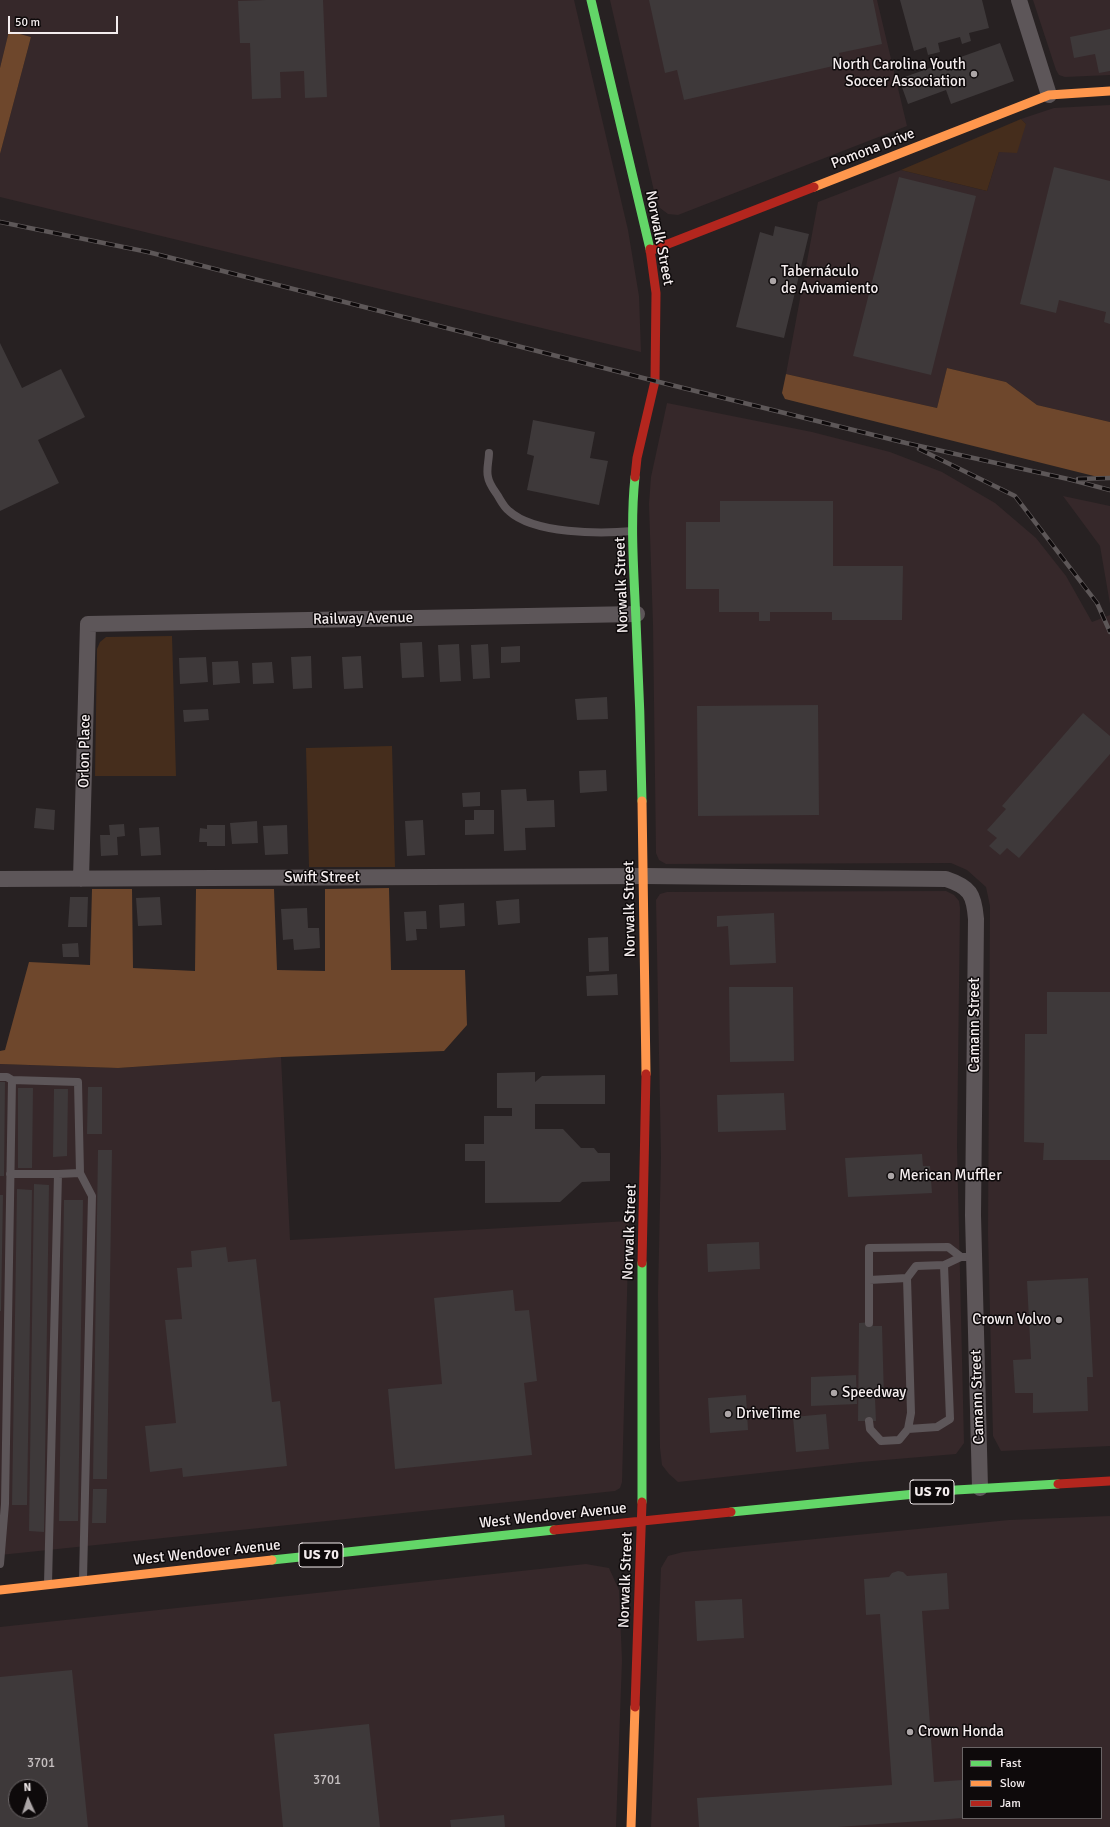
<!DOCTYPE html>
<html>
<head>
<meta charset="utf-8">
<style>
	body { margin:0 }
	#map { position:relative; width:1110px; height:1827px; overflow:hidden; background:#272122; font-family:Signika,sans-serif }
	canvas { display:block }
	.legend { position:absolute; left:962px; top:1747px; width:140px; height:72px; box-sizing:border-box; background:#0e0a0b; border:1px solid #6a6566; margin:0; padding:5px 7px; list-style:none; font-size:12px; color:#f4edee }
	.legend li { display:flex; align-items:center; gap:8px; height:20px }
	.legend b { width:20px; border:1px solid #6a6566 }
	.north { position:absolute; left:8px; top:1779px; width:40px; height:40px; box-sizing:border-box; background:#0e0a0b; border:1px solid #6a6566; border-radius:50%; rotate:357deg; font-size:11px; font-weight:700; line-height:16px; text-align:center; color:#f4edee }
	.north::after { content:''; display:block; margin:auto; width:14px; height:18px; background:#aca6a7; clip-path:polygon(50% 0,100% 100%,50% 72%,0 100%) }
	.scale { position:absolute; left:8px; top:16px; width:110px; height:18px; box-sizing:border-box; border:2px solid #f4edee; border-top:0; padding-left:5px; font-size:12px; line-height:14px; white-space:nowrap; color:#f4edee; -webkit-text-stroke:3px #0e0a0b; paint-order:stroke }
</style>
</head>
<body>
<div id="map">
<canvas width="1110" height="1827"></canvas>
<ul class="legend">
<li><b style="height:5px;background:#63d668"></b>Fast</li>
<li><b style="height:5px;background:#ff974d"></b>Slow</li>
<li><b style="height:5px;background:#b3261e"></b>Jam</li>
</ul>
<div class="north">N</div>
<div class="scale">50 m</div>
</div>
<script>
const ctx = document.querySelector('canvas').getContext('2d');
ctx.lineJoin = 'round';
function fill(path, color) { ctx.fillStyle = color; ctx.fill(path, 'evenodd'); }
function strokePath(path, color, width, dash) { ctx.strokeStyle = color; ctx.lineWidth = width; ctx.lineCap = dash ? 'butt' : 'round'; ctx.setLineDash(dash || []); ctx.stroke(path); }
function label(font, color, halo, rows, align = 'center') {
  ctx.font = font + ' Signika,sans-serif'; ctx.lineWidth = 3; ctx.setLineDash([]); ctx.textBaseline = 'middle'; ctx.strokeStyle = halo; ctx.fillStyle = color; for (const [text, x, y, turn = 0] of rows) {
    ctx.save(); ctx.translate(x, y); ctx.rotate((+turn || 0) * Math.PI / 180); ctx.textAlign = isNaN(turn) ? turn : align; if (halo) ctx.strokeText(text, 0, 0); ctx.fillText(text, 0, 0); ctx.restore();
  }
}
fill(new Path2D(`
	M 0,0 L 574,0 L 628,230 L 639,296 L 641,352 L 0,197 L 0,154 L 31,37 L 9,31 L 0,68 Z
	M 610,0 L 877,0 L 907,126 L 678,215 L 668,214 L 660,208 L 654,191 Z
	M 1033,0 L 1110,0 L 1110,75 L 1065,77 L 1059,75 L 1056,70 Z
	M 1110,105 L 1110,422 L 1037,405 L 1006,382 L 947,368 L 937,408 L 786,374 L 818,202 L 901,170 L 987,191 L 999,152 L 1026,124 L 1021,119 L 1054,108 Z
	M 667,403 L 812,432 L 890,452 L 942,472 L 995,503 L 1036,538 L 1066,576 L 1092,622 L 1110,615 L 1110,1446 L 1001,1451 L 993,1436 L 988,1233 L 990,906 L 986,887 L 967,870 L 951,863 L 666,864 L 659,860 L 656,853 L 653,625 L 649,504 L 651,477 Z
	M 1063,496 L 1110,506 L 1110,604 L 1100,546 Z
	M 946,891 L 954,895 L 959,901 L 960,908 L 957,1147 L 964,1443 L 956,1454 L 861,1462 L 678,1482 L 669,1474 L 662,1465 L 660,1448 L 658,1294 L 661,1157 L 656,900 L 660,894 L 667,892 Z
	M 281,1057 L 290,1240 L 629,1221 L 622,1482 L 620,1488 L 615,1491 L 0,1555 L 0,1064 L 118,1068 Z
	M 1110,1516 L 1110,1827 L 651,1827 L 661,1568 L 668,1556 L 683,1552 L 1009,1520 ZM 963,1748 L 1101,1748 L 1101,1818 L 963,1818 Z
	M 586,1564 L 609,1568 L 619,1590 L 622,1660 L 616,1827 L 0,1827 L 0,1627 ZM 16,1787 L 40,1787 L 40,1811 L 16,1811 Z`), '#36282a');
fill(new Path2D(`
	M 1021,119 L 1026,124 L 1017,153 L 999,152 L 987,191 L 901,170 Z
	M 172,636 L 176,776 L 95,776 L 97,649 L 100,642 L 106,637 Z
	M 392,746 L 395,867 L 309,867 L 306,748 Z`), '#452d1c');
fill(new Path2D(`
	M 9,31 L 31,37 L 0,154 L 0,68 Z
	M 947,368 L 1006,382 L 1037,405 L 1110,422 L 1110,480 L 785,399 L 782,393 L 786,374 L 937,408 Z
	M 389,888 L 391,970 L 465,970 L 467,1025 L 444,1051 L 281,1057 L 118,1068 L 0,1064 L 0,1051 L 5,1050 L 29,962 L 90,965 L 92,889 L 132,889 L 133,968 L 195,971 L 196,889 L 274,889 L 277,970 L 325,971 L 325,889 Z`), '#6e472c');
fill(new Path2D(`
	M 266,0 L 323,0 L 327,97 L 305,98 L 304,71 L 280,72 L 281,98 L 252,99 L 250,43 L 240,43 L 238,1 Z
	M 649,0 L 873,0 L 882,44 L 839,53 L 842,64 L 684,100 L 677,70 L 665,73 Z
	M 900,0 L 982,0 L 989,28 L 969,33 L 971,41 L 962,44 L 960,37 L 938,43 L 940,52 L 928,55 L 926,47 L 914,51 Z
	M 1110,29 L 1110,71 L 1099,73 L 1095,54 L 1074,58 L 1070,37 Z
	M 1000,43 L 1014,81 L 951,104 L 946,90 L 908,104 L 899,79 Z
	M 1054,167 L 1110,181 L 1110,324 L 1104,322 L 1106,312 L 1059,300 L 1056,313 L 1020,304 Z
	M 899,177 L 976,196 L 931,375 L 853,356 Z
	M 775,226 L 809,234 L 784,338 L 736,327 L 760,232 L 773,236 Z
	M 0,343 L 22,388 L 61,369 L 85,417 L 38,440 L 59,483 L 0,511 Z
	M 533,420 L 595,432 L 590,458 L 608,461 L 599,505 L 527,490 L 534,456 L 527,454 Z
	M 720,501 L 833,501 L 833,566 L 903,566 L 902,620 L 832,620 L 832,612 L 770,612 L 770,621 L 759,621 L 759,612 L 719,612 L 719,589 L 686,589 L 686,522 L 720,522 Z
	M 422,642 L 424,677 L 402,678 L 400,643 Z
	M 459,644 L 461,681 L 440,682 L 438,645 Z
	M 488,644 L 490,678 L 473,679 L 471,645 Z
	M 520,646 L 520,662 L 501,663 L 501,647 Z
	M 311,656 L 312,688 L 293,689 L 291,657 Z
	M 361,656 L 363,688 L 344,689 L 342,657 Z
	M 206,657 L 208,682 L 180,684 L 179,658 Z
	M 238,661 L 240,683 L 213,685 L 212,662 Z
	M 272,662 L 274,683 L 253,684 L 252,663 Z
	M 607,697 L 608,719 L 577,720 L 575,699 Z
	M 818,705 L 819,815 L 698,816 L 697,706 Z
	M 208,709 L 209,720 L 184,722 L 183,710 Z
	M 1083,713 L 1110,736 L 1110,754 L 1019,858 L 1007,848 L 1000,855 L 989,846 L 997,838 L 987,830 L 1006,809 L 1002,806 Z
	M 606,770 L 607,791 L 580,793 L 579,771 Z
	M 526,789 L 527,801 L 554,800 L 555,827 L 525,828 L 526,850 L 504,851 L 501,790 Z
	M 480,792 L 480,806 L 463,807 L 462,793 Z
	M 36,808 L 55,810 L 54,830 L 34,828 Z
	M 474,810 L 494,810 L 494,834 L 465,835 L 465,820 L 474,820 Z
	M 423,820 L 425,855 L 407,856 L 405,821 Z
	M 257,821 L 258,843 L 232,844 L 230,823 Z
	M 124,824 L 125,836 L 117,837 L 118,855 L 101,856 L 100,835 L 110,835 L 109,825 Z
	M 207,825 L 225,825 L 225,846 L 207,846 L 207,842 L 199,842 L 200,828 L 207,829 Z
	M 287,825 L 288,854 L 265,855 L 263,826 Z
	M 159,827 L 161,855 L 141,856 L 139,828 Z
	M 70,897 L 88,897 L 87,927 L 68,927 Z
	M 160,897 L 162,925 L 138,926 L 136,898 Z
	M 519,899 L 520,923 L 498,925 L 496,901 Z
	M 464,903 L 465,926 L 440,928 L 439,905 Z
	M 307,908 L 308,928 L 319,928 L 320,948 L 294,950 L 293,939 L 283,940 L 281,909 Z
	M 426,911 L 427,929 L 416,929 L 417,940 L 406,941 L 404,912 Z
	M 774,913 L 776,963 L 730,965 L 728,926 L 717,927 L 717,916 Z
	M 608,937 L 609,971 L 589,972 L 588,938 Z
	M 78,943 L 79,957 L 63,957 L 62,944 Z
	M 617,974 L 618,995 L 587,996 L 586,976 Z
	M 729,987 L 793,987 L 794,1061 L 730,1062 Z
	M 1047,992 L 1110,992 L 1110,1160 L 1043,1160 L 1044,1143 L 1024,1142 L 1025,1034 L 1047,1034 Z
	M 535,1072 L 535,1082 L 542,1076 L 605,1075 L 605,1104 L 535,1104 L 535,1129 L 563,1129 L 581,1148 L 594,1148 L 598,1153 L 610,1153 L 610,1181 L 582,1182 L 560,1202 L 485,1203 L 485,1161 L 465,1161 L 465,1144 L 484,1144 L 484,1116 L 512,1116 L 512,1108 L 497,1108 L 497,1073 Z
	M 0,1082 L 5,1082 L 4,1176 L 0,1176 Z
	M 88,1087 L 102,1087 L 102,1134 L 87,1134 Z
	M 18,1088 L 33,1088 L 32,1168 L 18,1168 Z
	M 54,1089 L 68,1089 L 67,1156 L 53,1157 Z
	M 784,1093 L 786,1130 L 718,1132 L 717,1095 Z
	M 98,1150 L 112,1150 L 107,1479 L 93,1479 Z
	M 922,1154 L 923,1166 L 930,1166 L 932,1193 L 848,1197 L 845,1158 Z
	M 34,1184 L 49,1185 L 44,1532 L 29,1531 Z
	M 17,1189 L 32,1190 L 27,1505 L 12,1505 Z
	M 0,1195 L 3,1195 L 1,1311 L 0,1311 Z
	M 64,1200 L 83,1200 L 78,1521 L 59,1521 Z
	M 759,1242 L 760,1269 L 708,1272 L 707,1244 Z
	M 226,1247 L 228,1262 L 256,1259 L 272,1402 L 280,1401 L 287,1466 L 183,1477 L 182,1468 L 150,1472 L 145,1426 L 176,1423 L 165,1320 L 182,1319 L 177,1268 L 192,1267 L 191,1251 Z
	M 1088,1278 L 1093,1377 L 1087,1377 L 1088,1411 L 1033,1413 L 1033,1393 L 1015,1393 L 1013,1360 L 1031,1359 L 1027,1281 Z
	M 513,1290 L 515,1311 L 529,1310 L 537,1381 L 524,1383 L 532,1455 L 395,1469 L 388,1389 L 442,1384 L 434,1298 Z
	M 872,1322 L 873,1326 L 882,1326 L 884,1398 L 875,1398 L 876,1421 L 858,1421 L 859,1323 Z
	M 856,1375 L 857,1404 L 811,1406 L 811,1377 Z
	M 746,1395 L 748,1430 L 710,1433 L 708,1398 Z
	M 826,1414 L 829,1449 L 796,1452 L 793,1417 Z
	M 93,1489 L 107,1489 L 106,1523 L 92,1523 Z
	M 898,1571 L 903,1572 L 907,1576 L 947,1573 L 949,1609 L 922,1611 L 934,1782 L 963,1780 L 963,1818 L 838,1827 L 699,1827 L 697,1798 L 892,1785 L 880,1614 L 866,1615 L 864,1579 L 889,1577 L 892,1573 Z
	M 742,1599 L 744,1638 L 697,1641 L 695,1601 Z
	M 72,1670 L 88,1827 L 0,1827 L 0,1677 ZM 16,1787 L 40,1787 L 40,1811 L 16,1811 Z
	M 369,1724 L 380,1827 L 283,1827 L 274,1734 Z
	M 504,1815 L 505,1827 L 451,1827 L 450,1820 Z`), '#3e393a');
strokePath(new Path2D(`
	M 489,453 C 489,460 486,470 488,477 C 489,484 494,490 498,496 C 501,501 504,507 509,511 C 534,534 600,534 633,531
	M 0,1077 L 7,1077 L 12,1080
	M 10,1174 L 58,1174 L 48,1584
	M 58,1174 L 80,1173
	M 869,1280 L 907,1278
	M 869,1323 L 869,1248 L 948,1247 L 961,1257
	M 869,1421 L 870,1429 L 881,1441 L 899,1440 L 908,1429 L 911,1413 L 907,1278 L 916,1266 L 944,1265 L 961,1257 L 974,1257
	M 908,1429 L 937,1427 L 950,1419 L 944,1265
	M 0,1564 L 5,1504 L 12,1080 L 78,1082 L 80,1173 L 92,1196 L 83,1579`), '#5d5659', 8);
strokePath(new Path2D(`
	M 1019,0 L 1049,95
	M 0,879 L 644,876 L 946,879 C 970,887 974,894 976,919 L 973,1215 L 980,1488
	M 81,879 L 88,624 L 637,614`), '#5d5659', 16);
strokePath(new Path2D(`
	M 591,0 L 650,249
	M 635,477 C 630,525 634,573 636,621 C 639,681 641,741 642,801
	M 642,1502 L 642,1263
	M 731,1512 L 956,1490 L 1058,1484
	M 272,1560 L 554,1530`), '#63d668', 9);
strokePath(new Path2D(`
	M 814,187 L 1049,95 L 1110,91
	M 642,801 L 646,1074
	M 0,1590 L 272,1560
	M 631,1827 L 635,1707`), '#ff974d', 9);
strokePath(new Path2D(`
	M 650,251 L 814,187
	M 635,477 L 637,458 L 655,381 L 656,293 L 650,249
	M 642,1263 L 646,1074
	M 1058,1484 L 1110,1481
	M 554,1530 L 731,1512
	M 635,1707 L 642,1502`), '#b3261e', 9);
const rail = new Path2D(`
	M 0,222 L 148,252 L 655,381 L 906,443 L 1068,479 L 1110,490
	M 919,449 L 1015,496 L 1097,603 L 1110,632
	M 1078,479 L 1110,478`);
strokePath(rail, '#5d5758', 4.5);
strokePath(rail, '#0e0a0b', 3, [9]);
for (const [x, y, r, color] of [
	[974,74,4,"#aca6a7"],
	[773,281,4,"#aca6a7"],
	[891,1176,4,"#aca6a7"],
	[1059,1320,4,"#aca6a7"],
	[834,1393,4,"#aca6a7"],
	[728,1414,4,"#aca6a7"],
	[910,1732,4,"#aca6a7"]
]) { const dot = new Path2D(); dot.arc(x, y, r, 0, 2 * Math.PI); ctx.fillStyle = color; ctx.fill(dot); strokePath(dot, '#0e0a0b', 1.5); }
label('13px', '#c6c0c1', null, [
	["3701",41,1764],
	["3701",327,1781]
]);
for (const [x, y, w] of [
	[932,1492,44],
	[321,1555,44]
]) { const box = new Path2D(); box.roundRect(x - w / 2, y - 12, w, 24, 3); ctx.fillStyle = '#0e0a0b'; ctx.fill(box); strokePath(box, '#f4edee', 1); }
label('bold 14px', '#f4edee', null, [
	["US 70",932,1492],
	["US 70",321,1555]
]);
label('15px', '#f4edee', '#0e0a0b', [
	["North Carolina Youth",966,65,"right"],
	["Soccer Association",966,82,"right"],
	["Tabernáculo",781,272],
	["de Avivamiento",781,289],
	["Merican Muffler",899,1176],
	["Crown Volvo",1051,1320,"right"],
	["Speedway",842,1393],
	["DriveTime",736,1414],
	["Crown Honda",918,1732]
], 'left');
label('15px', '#f4edee', '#0e0a0b', [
	["Pomona Drive",873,149,-21],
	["Norwalk Street",659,238,79],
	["Norwalk Street",622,585,-92],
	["Railway Avenue",363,619,-1],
	["Orlon Place",85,751,-89],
	["Swift Street",322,878],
	["Norwalk Street",630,909,-91],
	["Camann Street",975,1025,-90],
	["Norwalk Street",630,1232,-88],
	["Camann Street",978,1397,-92],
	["West Wendover Avenue",553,1516,-6],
	["West Wendover Avenue",207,1553,-6],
	["Norwalk Street",626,1580,-88]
]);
</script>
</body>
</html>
